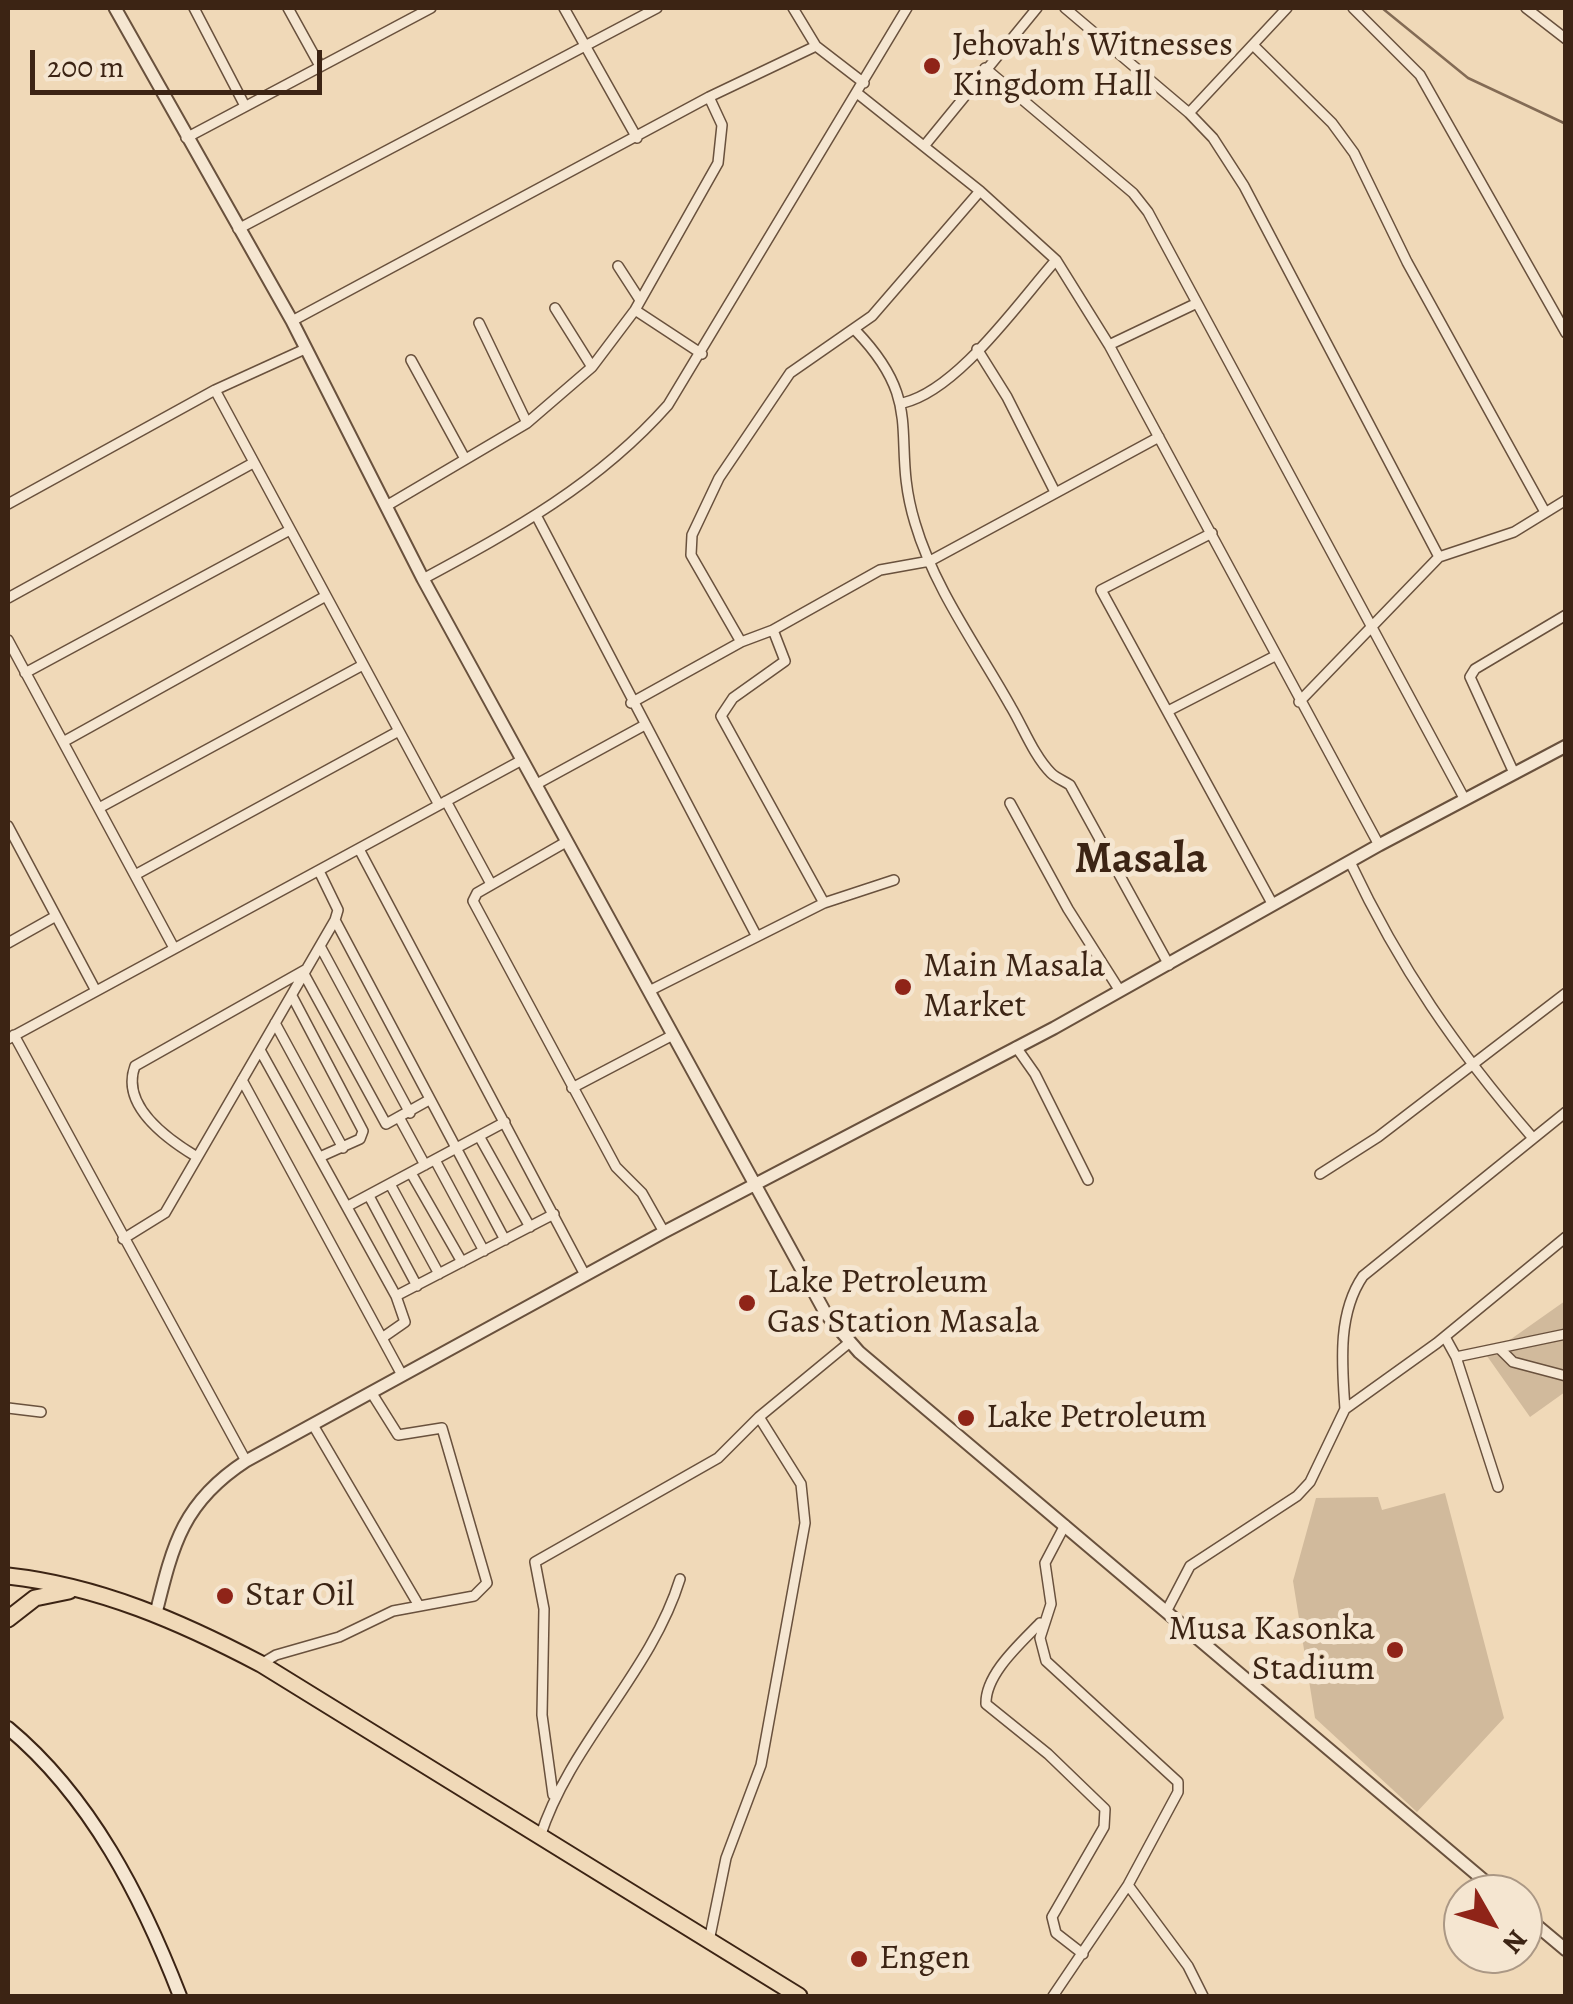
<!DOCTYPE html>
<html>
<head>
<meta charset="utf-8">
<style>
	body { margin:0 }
	#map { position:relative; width:1573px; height:2004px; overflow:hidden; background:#f0d9b8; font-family:Alegreya,serif }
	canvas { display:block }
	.frame { position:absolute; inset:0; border:10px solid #3c2414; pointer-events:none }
	.north { position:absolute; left:1443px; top:1874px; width:100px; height:100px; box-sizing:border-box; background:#f5e6d1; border:2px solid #ab9885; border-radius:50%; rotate:129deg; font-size:28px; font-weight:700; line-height:40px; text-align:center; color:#3c2414 }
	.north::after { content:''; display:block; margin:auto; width:35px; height:45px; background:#8f2418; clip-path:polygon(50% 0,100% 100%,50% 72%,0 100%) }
	.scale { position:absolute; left:30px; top:50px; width:292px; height:45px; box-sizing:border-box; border:5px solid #3c2414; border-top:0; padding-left:12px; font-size:30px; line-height:35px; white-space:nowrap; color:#3c2414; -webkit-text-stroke:8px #f5e6d1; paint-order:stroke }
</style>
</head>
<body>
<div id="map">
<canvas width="1573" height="2004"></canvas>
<div class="frame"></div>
<div class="north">N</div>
<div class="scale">200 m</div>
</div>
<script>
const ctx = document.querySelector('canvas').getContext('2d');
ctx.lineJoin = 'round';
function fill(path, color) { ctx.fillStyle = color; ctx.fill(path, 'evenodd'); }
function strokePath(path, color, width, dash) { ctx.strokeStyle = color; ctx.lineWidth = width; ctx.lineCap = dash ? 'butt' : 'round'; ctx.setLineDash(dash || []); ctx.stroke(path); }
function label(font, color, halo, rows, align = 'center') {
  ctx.font = font + ' Alegreya,serif'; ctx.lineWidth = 10; ctx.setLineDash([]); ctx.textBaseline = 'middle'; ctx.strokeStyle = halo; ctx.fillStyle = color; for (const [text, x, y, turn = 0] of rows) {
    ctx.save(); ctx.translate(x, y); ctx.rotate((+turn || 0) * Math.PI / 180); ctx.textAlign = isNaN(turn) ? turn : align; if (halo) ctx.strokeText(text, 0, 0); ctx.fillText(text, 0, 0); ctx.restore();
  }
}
fill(new Path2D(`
	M 1565,1301 L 1565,1392 L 1530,1417 L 1487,1356 Z
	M 1445,1493 L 1504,1718 L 1417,1812 L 1315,1718 L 1293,1581 L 1316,1498 L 1378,1497 L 1382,1510 Z`), '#d1ba9c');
strokePath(new Path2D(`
	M 1382,8 L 1468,78 L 1566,124`), '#836b55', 2.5);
const minor = new Path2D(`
	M 194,8 L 245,106
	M 288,8 L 320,66
	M 564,8 L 637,138
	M 793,8 L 816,46 L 864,83
	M 1065,8 L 1189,113 L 1213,138 L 1244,186 L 1439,557
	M 1353,8 L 1420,75 L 1566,333
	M 1526,8 L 1566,39
	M 1253,45 L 1332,123 L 1354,153 L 1407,262 L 1545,512
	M 985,68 L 1133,193 L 1148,212 L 1464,798
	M 857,93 L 980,191 L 1056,260 L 1109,345 L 1379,845
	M 1189,113 L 1287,8
	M 186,138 L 431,8
	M 925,145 L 1037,8
	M 238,229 L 657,8
	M 618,266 L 640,300
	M 555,308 L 592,367
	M 635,310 L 702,354
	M 292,321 L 709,97
	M 479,323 L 527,423
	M 856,331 C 928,406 889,438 915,523 C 934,588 978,648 1011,707 C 1023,727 1034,756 1051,773 C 1056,778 1064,781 1070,785 L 1169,965
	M 1109,345 L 1195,304
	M 977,349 L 1007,397 L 1055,492
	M 411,360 L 464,457
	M 215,390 L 439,805
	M 903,403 C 958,390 1018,303 1056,260
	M 8,504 L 215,390 L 305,349
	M 388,505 L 527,423 L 592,367 L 635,310 L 718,163 L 722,125 L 709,97 L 816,46
	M 537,517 L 756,935
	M 1212,533 L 1101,590 L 1273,905
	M 423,579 C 514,530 598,484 668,405 L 907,8
	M 8,598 L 253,463
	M 773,630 L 880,570 L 930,561 L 1159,437
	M 8,640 L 174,948
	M 741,642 L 691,555 L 692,535 L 719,478 L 790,373 L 872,316 L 980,191
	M 25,673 L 288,531
	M 1299,702 L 1439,557 L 1514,532 L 1566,500
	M 631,703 L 741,642 L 773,630 L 785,661 L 733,698 L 721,716 L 824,903
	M 1168,711 L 1275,656
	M 63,742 L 324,597
	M 1514,773 L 1470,677 L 1475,669 L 1566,615
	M 535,785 L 643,726
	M 446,801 L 491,884
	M 1010,803 L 1068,909 L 1120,991
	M 99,808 L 361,666
	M 8,826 L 96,991
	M 566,842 L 477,893 L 473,901 L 616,1167 L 642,1193 L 664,1232
	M 359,849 L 585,1275
	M 1350,862 C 1400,968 1456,1049 1532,1137
	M 135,875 L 397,732
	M 335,920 L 505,1240
	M 8,943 L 56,916
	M 320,946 L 410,1113
	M 304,974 L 386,1124 L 429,1100
	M 649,991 L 824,903 L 894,880
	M 292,996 L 363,1131 L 360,1139 L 322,1156
	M 275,1023 L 343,1148
	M 14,1035 L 246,1461
	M 8,1039 L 522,760
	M 1016,1047 L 1035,1074 L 1088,1180
	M 260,1050 L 396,1296 L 554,1214
	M 242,1080 L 402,1375
	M 572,1088 L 673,1035
	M 400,1119 L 425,1165
	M 479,1136 L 530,1227
	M 197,1157 C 167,1139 120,1106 135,1066 L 305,970
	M 435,1160 L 484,1251
	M 411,1173 L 462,1262
	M 1320,1174 L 1378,1137 L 1566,993
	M 390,1184 L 439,1274
	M 369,1196 L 417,1286
	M 348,1206 L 505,1122
	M 123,1239 L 165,1213 L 335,920 L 338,910 L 319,871
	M 1445,1337 L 1456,1357 L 1498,1487
	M 382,1338 L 405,1322 L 396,1296
	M 1500,1349 L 1513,1362 L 1566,1376
	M 1456,1357 L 1566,1334
	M 8,1408 L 41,1412
	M 1345,1409 C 1342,1365 1337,1314 1363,1276 L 1566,1112
	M 313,1425 L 418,1604
	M 1166,1612 L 1190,1566 L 1297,1496 L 1310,1482 L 1345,1409 L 1437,1343 L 1566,1237
	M 1040,1623 C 1021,1643 985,1674 986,1704 L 1048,1754 L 1105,1809 L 1104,1827 L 1052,1917 L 1056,1933 L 1083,1954
	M 261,1664 L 276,1655 L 339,1637 L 393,1611 L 474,1596 L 487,1583 L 442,1428 L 398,1435 L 371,1392
	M 553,1795 L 542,1715 L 544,1609 L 535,1562 L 718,1458 L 759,1417 L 850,1342
	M 540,1837 C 570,1743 651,1673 680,1579
	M 1128,1885 L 1188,1966 L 1203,1996
	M 709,1941 L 726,1858 L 761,1765 L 805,1523 L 801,1484 L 759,1417
	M 1053,1996 L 1128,1885 L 1178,1792 L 1178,1782 L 1046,1661 L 1040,1638 L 1051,1604 L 1045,1563 L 1065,1525`);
const tertiary = new Path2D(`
	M 115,8 L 292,321 L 423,579 L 826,1314 L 859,1352 L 1500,1894
	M 156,1613 C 173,1544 183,1502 246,1461 L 664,1232 L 1054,1028 L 1379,845 L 1566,746
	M 1523,1914 L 1566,1950`);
const secondary = new Path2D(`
	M 8,1728 C 91,1797 142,1898 180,1996`);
const trunk = new Path2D(`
	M 8,1576 C 99,1586 181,1622 261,1664 L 799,1996
	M 8,1619 L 35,1598 L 69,1591`);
strokePath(minor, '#69513d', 12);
strokePath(tertiary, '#69513d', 15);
strokePath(secondary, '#3c2414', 16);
strokePath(trunk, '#3c2414', 19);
strokePath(minor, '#f5e6d1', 9);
strokePath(tertiary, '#f5e6d1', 11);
strokePath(secondary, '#f5e6d1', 12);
strokePath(trunk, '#f0d9b8', 15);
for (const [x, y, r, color] of [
	[932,66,10,"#8f2418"],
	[903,987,10,"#8f2418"],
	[747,1303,10,"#8f2418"],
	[966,1418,10,"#8f2418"],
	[225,1596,10,"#8f2418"],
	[1395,1650,10,"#8f2418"],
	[859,1959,10,"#8f2418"]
]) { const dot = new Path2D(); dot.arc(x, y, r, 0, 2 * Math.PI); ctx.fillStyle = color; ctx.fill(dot); strokePath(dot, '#f5e6d1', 4); }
label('35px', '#3c2414', '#f5e6d1', [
	["Jehovah's Witnesses",952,46],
	["Kingdom Hall",952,86],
	["Main Masala",923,967],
	["Market",923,1007],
	["Lake Petroleum",767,1283],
	["Gas Station Masala",767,1323],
	["Lake Petroleum",986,1418],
	["Star Oil",245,1596],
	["Musa Kasonka",1375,1630,"right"],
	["Stadium",1375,1670,"right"],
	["Engen",879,1959]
], 'left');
label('bold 45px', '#3c2414', '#f5e6d1', [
	["Masala",1141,861]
]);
</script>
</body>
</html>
